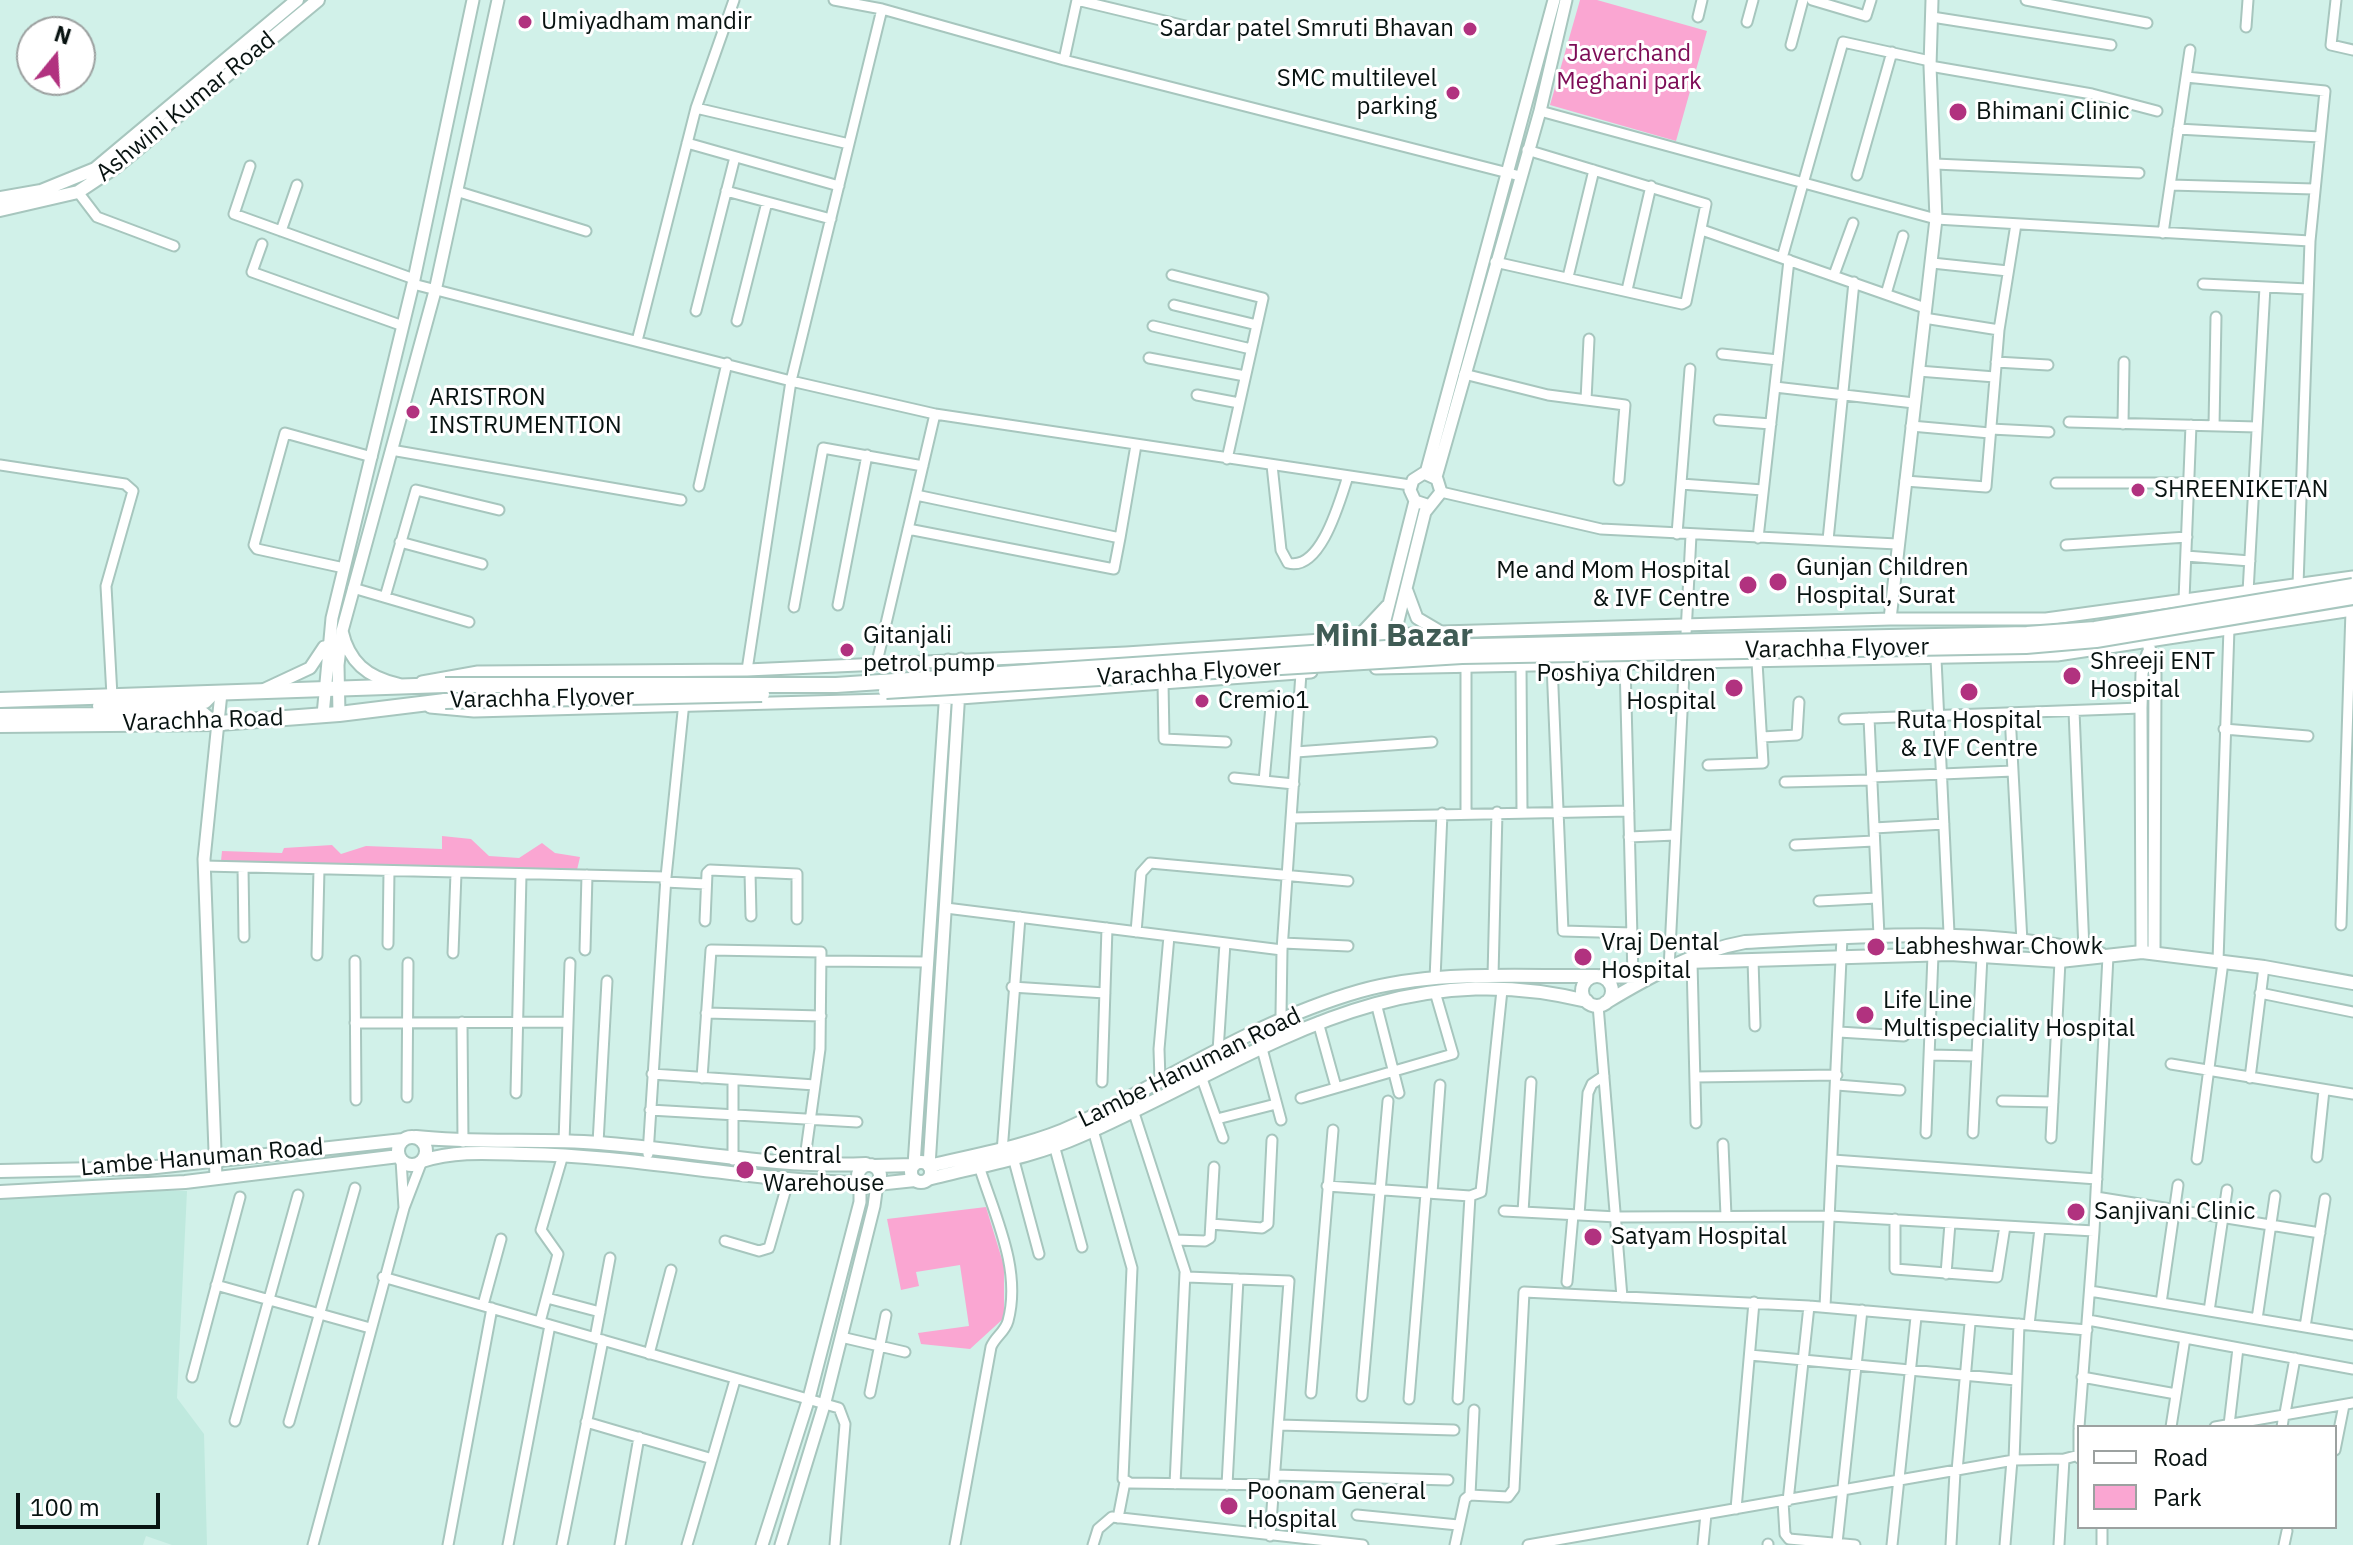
<!DOCTYPE html>
<html>
<head>
<meta charset="utf-8">
<style>
	body { margin:0 }
	#map { position:relative; width:2353px; height:1545px; overflow:hidden; background:#d1f1e9; font-family:"IBM Plex Sans",sans-serif }
	canvas { display:block }
	.legend { position:absolute; left:2077px; top:1425px; width:260px; height:104px; box-sizing:border-box; background:#fff; border:2px solid #9ca1a0; margin:0; padding:10px 14px; list-style:none; font-size:24px; color:#081311 }
	.legend li { display:flex; align-items:center; gap:16px; height:40px }
	.legend b { width:40px; border:2px solid #9ca1a0 }
	.north { position:absolute; left:16px; top:16px; width:80px; height:80px; box-sizing:border-box; background:#fff; border:2px solid #9ca1a0; border-radius:50%; rotate:18deg; font-size:22px; font-weight:700; line-height:32px; text-align:center; color:#081311 }
	.north::after { content:''; display:block; margin:auto; width:28px; height:36px; background:#b1327f; clip-path:polygon(50% 0,100% 100%,50% 72%,0 100%) }
	.scale { position:absolute; left:16px; top:1493px; width:144px; height:36px; box-sizing:border-box; border:4px solid #081311; border-top:0; padding-left:10px; font-size:24px; line-height:28px; white-space:nowrap; color:#081311; -webkit-text-stroke:6px #fff; paint-order:stroke }
</style>
</head>
<body>
<div id="map">
<canvas width="2353" height="1545"></canvas>
<ul class="legend">
<li><b style="height:10px;background:#fff"></b>Road</li>
<li><b style="height:22px;background:#faa6d2"></b>Park</li>
</ul>
<div class="north">N</div>
<div class="scale">100 m</div>
</div>
<script>
const ctx = document.querySelector('canvas').getContext('2d');
ctx.lineJoin = 'round';
function fill(path, color) { ctx.fillStyle = color; ctx.fill(path, 'evenodd'); }
function strokePath(path, color, width, dash) { ctx.strokeStyle = color; ctx.lineWidth = width; ctx.lineCap = dash ? 'butt' : 'round'; ctx.setLineDash(dash || []); ctx.stroke(path); }
function label(font, color, halo, rows, align = 'center') {
  ctx.font = font + ' "IBM Plex Sans",sans-serif'; ctx.lineWidth = 6; ctx.setLineDash([]); ctx.textBaseline = 'middle'; ctx.strokeStyle = halo; ctx.fillStyle = color; for (const [text, x, y, turn = 0] of rows) {
    ctx.save(); ctx.translate(x, y); ctx.rotate((+turn || 0) * Math.PI / 180); ctx.textAlign = isNaN(turn) ? turn : align; if (halo) ctx.strokeText(text, 0, 0); ctx.fillText(text, 0, 0); ctx.restore();
  }
}
fill(new Path2D(`
	M 0,1189 L 187,1191 L 177,1398 L 204,1434 L 207,1545 L 172,1545 L 146,1536 L 143,1545 L 0,1545 Z`), '#bfe9de');
fill(new Path2D(`
	M 1580,0 L 1597,0 L 1707,31 L 1676,141 L 1550,105 Z
	M 442,836 L 471,839 L 489,856 L 519,858 L 542,843 L 555,853 L 580,857 L 577,870 L 221,861 L 222,851 L 282,853 L 284,848 L 332,845 L 341,854 L 366,846 L 442,849 Z
	M 986,1207 L 1004,1266 L 1004,1318 L 970,1349 L 921,1344 L 918,1333 L 969,1326 L 960,1265 L 916,1272 L 919,1286 L 901,1290 L 887,1219 Z`), '#faa6d2');
const minor = new Path2D(`
	M 834,0 L 882,9 L 1064,60 L 1520,176
	M 1077,0 L 1202,30
	M 1812,0 L 1866,16 L 1871,0
	M 2026,0 L 2147,23
	M 2336,0 L 2331,45 L 2353,50
	M 1698,17 L 1702,0
	M 1932,17 L 2111,45
	M 1747,22 L 1753,0
	M 2246,27 L 2248,0
	M 1791,45 L 1803,0
	M 1064,60 L 1077,0
	M 1930,66 L 2092,94 L 2157,111
	M 2186,77 L 2325,91 L 2310,241 L 2298,585
	M 696,108 L 734,0
	M 1540,111 L 1936,219 L 2310,241
	M 2178,129 L 2320,137
	M 687,143 L 839,186
	M 1935,164 L 2139,173
	M 250,166 L 234,214 L 414,279
	M 1857,175 L 1892,52
	M 2170,185 L 2314,189
	M 456,191 L 586,231
	M 726,191 L 831,219
	M 78,192 L 97,217 L 174,246
	M 1702,230 L 1925,308
	M 281,231 L 297,185
	M 2163,233 L 2190,50
	M 262,244 L 252,272 L 403,326
	M 1782,258 L 1843,42 L 1930,61
	M 1495,262 L 1682,304 L 1686,302 L 1706,204 L 1527,150
	M 1932,263 L 2008,271
	M 1172,275 L 1263,298 L 1227,459
	M 1834,275 L 1853,223
	M 1568,277 L 1594,170
	M 413,284 L 791,381 L 935,414 L 1410,485
	M 2203,284 L 2308,289
	M 1627,290 L 1651,186
	M 1886,294 L 1903,236
	M 1174,305 L 1257,325
	M 696,311 L 735,157
	M 1924,318 L 1999,330
	M 737,321 L 767,202
	M 1153,326 L 1251,349
	M 637,341 L 696,108 L 849,144
	M 1722,354 L 1778,360
	M 1149,358 L 1245,376
	M 1996,362 L 2048,365
	M 1918,371 L 1995,377
	M 1464,374 L 1548,395 L 1625,405 L 1619,480
	M 1775,387 L 1914,403
	M 1197,395 L 1239,403
	M 1586,400 L 1589,339
	M 1719,420 L 1771,424
	M 2069,422 L 2257,427
	M 2123,424 L 2124,362
	M 1911,426 L 1990,433
	M 2214,426 L 2216,317
	M 1991,429 L 2049,432
	M 391,450 L 681,500
	M 0,465 L 125,484 L 133,491 L 106,586 L 112,696
	M 1272,465 L 1281,550 L 1288,563 C 1321,572 1340,500 1348,476
	M 1905,481 L 1986,487 L 1999,330 L 2016,224
	M 2056,483 L 2189,483
	M 1681,484 L 1763,490
	M 699,486 L 727,363
	M 1441,492 L 1601,529 L 1897,544
	M 916,495 L 1120,538 L 1136,445
	M 908,529 L 1114,569 L 1120,538
	M 1677,534 L 1690,369
	M 1758,538 L 1789,260
	M 1828,540 L 1854,282
	M 400,542 L 482,564
	M 2066,545 L 2187,537
	M 2186,556 L 2250,561
	M 344,568 L 257,549 L 254,545 L 285,433 L 372,457
	M 353,588 L 469,622
	M 2248,592 L 2265,287
	M 385,597 L 416,490 L 499,510
	M 2184,600 L 2191,425
	M 838,605 L 867,455
	M 794,607 L 823,448 L 923,466
	M 1936,659 L 1950,954
	M 877,662 L 935,414
	M 1625,663 L 1633,977
	M 1552,664 L 1563,931 L 1632,933
	M 1521,665 L 1522,812
	M 747,670 L 791,381 L 882,9
	M 1163,682 L 1164,739 L 1226,742
	M 2074,711 L 2084,950
	M 2010,714 L 2022,942
	M 1869,718 L 1879,936
	M 1844,719 L 2141,708
	M 2224,729 L 2308,736
	M 1762,737 L 1797,735 L 1799,702
	M 1296,752 L 1432,742
	M 1708,765 L 1763,763 L 1757,662
	M 1871,777 L 2013,771
	M 1234,778 L 1294,784
	M 1264,781 L 1272,696
	M 1785,782 L 1871,780
	M 1466,813 L 1466,664
	M 1291,818 L 1629,811
	M 1874,828 L 1944,824
	M 1629,837 L 1675,835
	M 1795,845 L 1874,841
	M 204,866 L 666,877
	M 243,867 L 244,937
	M 750,872 L 751,916
	M 665,882 L 706,884
	M 1819,901 L 1877,898
	M 946,908 L 1282,950
	M 705,921 L 707,873 L 710,870 L 797,874 L 797,919
	M 2341,925 L 2351,610
	M 1136,932 L 1141,873 L 1150,863 L 1348,881
	M 1283,943 L 1348,946
	M 388,944 L 389,871
	M 585,950 L 587,875
	M 453,953 L 456,873
	M 317,955 L 319,869
	M 1753,959 L 1755,1026
	M 355,961 L 356,1100
	M 824,961 L 926,962
	M 2218,961 L 2229,628
	M 1692,962 L 1696,1123
	M 1669,969 L 1691,535
	M 1493,976 L 1497,812
	M 1435,979 L 1442,813
	M 1012,987 L 1105,993
	M 2260,993 L 2353,1012
	M 1376,1003 L 1399,1093
	M 1598,1005 L 1622,1297
	M 706,1013 L 821,1016
	M 462,1022 L 463,1142
	M 1318,1022 L 1336,1087
	M 355,1023 L 568,1022
	M 1839,1032 L 1904,1036
	M 1288,1033 L 1281,1014 L 1282,950 L 1301,673
	M 1261,1045 L 1281,1120
	M 1218,1051 L 1225,943
	M 1929,1055 L 1977,1056
	M 2171,1064 L 2353,1094
	M 652,1074 L 815,1085
	M 1201,1076 L 1223,1138
	M 1695,1077 L 1837,1075
	M 702,1078 L 711,950 L 821,952 L 820,1049 L 804,1165
	M 2250,1078 L 2264,967
	M 1160,1080 L 1159,1049 L 1169,936
	M 1102,1082 L 1107,928
	M 1837,1085 L 1900,1090
	M 516,1093 L 521,875
	M 407,1097 L 408,963
	M 1301,1098 L 1453,1054 L 1435,992
	M 2002,1101 L 2053,1102
	M 650,1110 L 857,1122
	M 1133,1110 L 1187,1277 L 1289,1281 L 1270,1536
	M 1217,1119 L 1276,1104
	M 1093,1130 L 1132,1268 L 1123,1479 L 1130,1483 L 1274,1485
	M 1926,1133 L 1933,955
	M 1973,1133 L 1982,956
	M 2051,1138 L 2060,961
	M 564,1142 L 570,963
	M 598,1143 L 607,981
	M 1723,1144 L 1726,1216
	M 1054,1145 L 1082,1247
	M 1002,1152 L 1020,917
	M 648,1154 L 666,877 L 684,702
	M 1013,1157 L 1039,1254
	M 2317,1157 L 2324,1090
	M 2197,1159 L 2223,962
	M 401,1160 L 404,1208 L 422,1161
	M 733,1160 L 733,1080
	M 1833,1160 L 2097,1179
	M 1327,1186 L 1470,1196 L 1481,1192 L 1502,990
	M 1432,1193 L 1440,1085
	M 2096,1197 L 2320,1233
	M 1504,1211 L 1617,1217 L 1830,1216 L 2094,1231
	M 1523,1212 L 1531,1082
	M 1579,1215 L 1588,1093 L 1592,1084 L 1604,1076
	M 1895,1219 L 1895,1269 L 1997,1277 L 2005,1226
	M 1211,1224 L 1262,1228 L 1268,1224 L 1272,1140
	M 1175,1240 L 1205,1241 L 1210,1238 L 1214,1167
	M 725,1241 L 759,1251 L 769,1248 L 789,1178
	M 1946,1274 L 1950,1223
	M 383,1277 L 839,1408 L 845,1424 L 835,1545
	M 1567,1282 L 1573,1215
	M 216,1285 L 370,1328
	M 2090,1291 L 2353,1335
	M 547,1298 L 600,1312
	M 2161,1303 L 2178,1185
	M 483,1305 L 501,1239
	M 1825,1307 L 1842,937
	M 2209,1311 L 2227,1190
	M 2257,1319 L 2275,1196
	M 2088,1320 L 2353,1369
	M 540,1322 L 558,1254 L 541,1230 L 563,1155
	M 2029,1325 L 2040,1228
	M 2305,1327 L 2325,1199
	M 841,1337 L 905,1352
	M 595,1338 L 610,1258
	M 649,1354 L 671,1270
	M 1750,1355 L 2016,1380
	M 192,1377 L 240,1197
	M 2082,1377 L 2176,1394
	M 870,1393 L 886,1315
	M 1311,1393 L 1333,1130
	M 1362,1396 L 1388,1101
	M 1409,1399 L 1426,1193
	M 1458,1399 L 1470,1196
	M 2285,1413 L 2295,1358
	M 235,1421 L 298,1195
	M 289,1422 L 355,1188
	M 586,1422 L 709,1458
	M 1279,1425 L 1454,1430
	M 2229,1425 L 2238,1348
	M 2079,1427 L 2094,1231 L 2108,956
	M 2171,1427 L 2185,1338
	M 2215,1427 L 2353,1403
	M 2282,1427 L 2284,1414
	M 2079,1430 L 2079,1458
	M 2335,1450 L 2344,1405
	M 2014,1460 L 2019,1324
	M 1957,1471 L 1970,1323
	M 1275,1475 L 1448,1480
	M 1175,1484 L 1185,1273
	M 1227,1485 L 1238,1279
	M 1470,1495 L 1474,1410
	M 1783,1501 L 1785,1534 L 1789,1539 L 1855,1545
	M 1788,1501 L 1809,1306
	M 1736,1509 L 1754,1302
	M 1357,1515 L 1458,1525
	M 1118,1518 L 1125,1482
	M 1837,1543 L 1862,1310
	M 313,1545 L 404,1208
	M 448,1545 L 492,1308
	M 508,1545 L 550,1325
	M 562,1545 L 603,1340
	M 620,1545 L 639,1437
	M 687,1545 L 735,1380
	M 955,1545 L 991,1347 C 995,1337 1005,1332 1008,1321 C 1022,1269 994,1214 979,1166
	M 1093,1545 L 1098,1529 L 1112,1517 L 1363,1545
	M 1455,1545 L 1465,1499 L 1470,1495 L 1508,1497 L 1514,1489 L 1524,1292 L 1809,1306 L 2087,1330
	M 1528,1545 L 2014,1460 L 2064,1459 L 2079,1455
	M 1703,1545 L 1706,1514
	M 1768,1545 L 1768,1544
	M 1892,1545 L 1916,1317
	M 1951,1545 L 1955,1472
	M 2005,1545 L 2012,1460
	M 2059,1545 L 2064,1459
	M 2102,1545 L 2102,1527
	M 2284,1545 L 2287,1531`);
const tertiary = new Path2D(`
	M 1426,473 L 1554,0
	M 1436,477 L 1540,111 L 1566,0
	M 1407,591 L 1417,618 L 1439,631
	M 1890,619 L 1936,219 L 1930,66 L 1932,0
	M 342,631 C 349,662 367,677 398,684
	M 1357,638 L 1387,606
	M 2147,638 L 2155,674 L 2154,953
	M 1380,640 L 1415,501
	M 1393,641 L 1425,512 L 1441,492 L 1437,479 L 1424,473 L 1413,480 L 1410,490 L 1415,501 L 1427,505
	M 1376,668 L 2057,655 L 2353,610
	M 422,682 L 478,672 L 747,670 L 1126,653 L 1442,632 L 1890,619 L 2046,619 L 2353,577
	M 265,689 L 310,668 L 324,647
	M 430,707 L 474,711 L 960,698 L 1311,672
	M 339,714 L 338,665 L 342,631 L 435,291 L 498,0
	M 323,715 L 332,618 L 413,284 L 473,0
	M 2142,952 L 2141,708 L 2142,673 L 2148,653
	M 914,1165 L 948,660
	M 929,1166 L 961,659
	M 216,1178 L 204,859 L 221,693
	M 762,1545 L 809,1398 L 860,1202 L 860,1183
	M 781,1545 L 825,1402 L 874,1206 L 877,1184`);
const secondary = new Path2D(`
	M 0,198 L 41,191 L 95,169 L 297,0
	M 0,210 L 78,192 L 117,166 L 318,0
	M 99,706 L 205,702 L 214,693
	M 0,715 L 203,713 L 215,723
	M 1686,962 L 1950,954 L 2060,961 L 2142,952 L 2264,967 L 2353,983
	M 1601,976 L 1648,977
	M1582 991a15 15 0 1 1 30 0a15 15 0 1 1-30 0Z
	M 1605,1003 C 1648,977 1695,951 1745,942 C 1863,936 1984,926 2101,954
	M398 1151a14 14 0 1 1 28 0a14 14 0 1 1-28 0Z
	M 416,1137 C 477,1144 538,1138 599,1143 C 689,1150 776,1168 866,1164
	M 422,1161 C 456,1150 490,1153 525,1154 C 637,1156 748,1181 860,1183
	M911 1172a10 10 0 1 1 20 0a10 10 0 1 1-20 0Z
	M858 1176a11 11 0 1 1 22 0a11 11 0 1 1-22 0Z
	M 873,1166 L 914,1165
	M 929,1166 C 975,1155 1034,1145 1075,1125 C 1170,1079 1258,1020 1360,991 C 1436,970 1518,977 1596,976
	M 0,1171 L 147,1168 L 403,1140
	M 928,1179 C 978,1166 1033,1157 1080,1136 C 1251,1061 1386,951 1587,1001
	M 877,1184 L 915,1180
	M 0,1192 L 185,1182 L 399,1156`);
const primary = new Path2D(`
	M 0,700 L 445,685
	M 0,725 L 219,723 L 339,714 L 445,701`);
strokePath(minor, '#a7c6be', 13);
strokePath(tertiary, '#a7c6be', 15);
strokePath(secondary, '#a7c6be', 16);
strokePath(primary, '#a7c6be', 18);
strokePath(minor, '#fff', 9);
strokePath(tertiary, '#fff', 11);
strokePath(secondary, '#fff', 12);
strokePath(primary, '#fff', 14);
const primaryBridge = new Path2D(`
	M 445,685 L 836,685 L 1386,648 L 2027,634 L 2095,629 L 2353,586
	M 886,691 L 1462,656 L 2026,646 L 2096,640 L 2353,597
	M 445,701 L 762,694`);
strokePath(primaryBridge, '#a7c6be', 18, []);
strokePath(primaryBridge, '#fff', 14);
for (const [x, y, r, color] of [
	[525,22,8,"#b1327f"],
	[1470,29,8,"#b1327f"],
	[1453,93,8,"#b1327f"],
	[1958,112,10,"#b1327f"],
	[413,412,8,"#b1327f"],
	[2138,490,8,"#b1327f"],
	[1778,582,10,"#b1327f"],
	[1748,585,10,"#b1327f"],
	[847,650,8,"#b1327f"],
	[2072,676,10,"#b1327f"],
	[1734,688,10,"#b1327f"],
	[1969,692,10,"#b1327f"],
	[1202,701,8,"#b1327f"],
	[1876,947,10,"#b1327f"],
	[1583,957,10,"#b1327f"],
	[1865,1015,10,"#b1327f"],
	[745,1170,10,"#b1327f"],
	[2076,1212,10,"#b1327f"],
	[1593,1237,10,"#b1327f"],
	[1229,1506,10,"#b1327f"]
]) { const dot = new Path2D(); dot.arc(x, y, r, 0, 2 * Math.PI); ctx.fillStyle = color; ctx.fill(dot); strokePath(dot, '#fff', 3); }
label('24px', '#081311', '#fff', [
	["Umiyadham mandir",541,22],
	["Sardar patel Smruti Bhavan",1454,29,"right"],
	["SMC multilevel",1437,79,"right"],
	["parking",1437,107,"right"],
	["Bhimani Clinic",1976,112],
	["ARISTRON",429,398],
	["INSTRUMENTION",429,426],
	["SHREENIKETAN",2154,490],
	["Gunjan Children",1796,568],
	["Hospital, Surat",1796,596],
	["Me and Mom Hospital",1730,571,"right"],
	["& IVF Centre",1730,599,"right"],
	["Gitanjali",863,636],
	["petrol pump",863,664],
	["Shreeji ENT",2090,662],
	["Hospital",2090,690],
	["Poshiya Children",1716,674,"right"],
	["Hospital",1716,702,"right"],
	["Cremio1",1218,701],
	["Ruta Hospital",1969,721,"center"],
	["& IVF Centre",1969,749,"center"],
	["Vraj Dental",1601,943],
	["Hospital",1601,971],
	["Labheshwar Chowk",1894,947],
	["Life Line",1883,1001],
	["Multispeciality Hospital",1883,1029],
	["Central",763,1156],
	["Warehouse",763,1184],
	["Sanjivani Clinic",2094,1212],
	["Satyam Hospital",1611,1237],
	["Poonam General",1247,1492],
	["Hospital",1247,1520]
], 'left');
label('24px', '#7d0c56', '#fff', [
	["Javerchand",1629,54],
	["Meghani park",1629,82]
]);
label('24px', '#081311', '#fff', [
	["Ashwini Kumar Road",186,107,-39],
	["Varachha Flyover",1837,649,-1],
	["Varachha Flyover",1189,673,-3],
	["Varachha Flyover",542,699,-1],
	["Varachha Road",203,721,-2],
	["Lambe Hanuman Road",1190,1068,-26],
	["Lambe Hanuman Road",202,1158,-5]
]);
label('bold 32px', '#405c55', '#fff', [
	["Mini Bazar",1394,637]
]);
</script>
</body>
</html>
